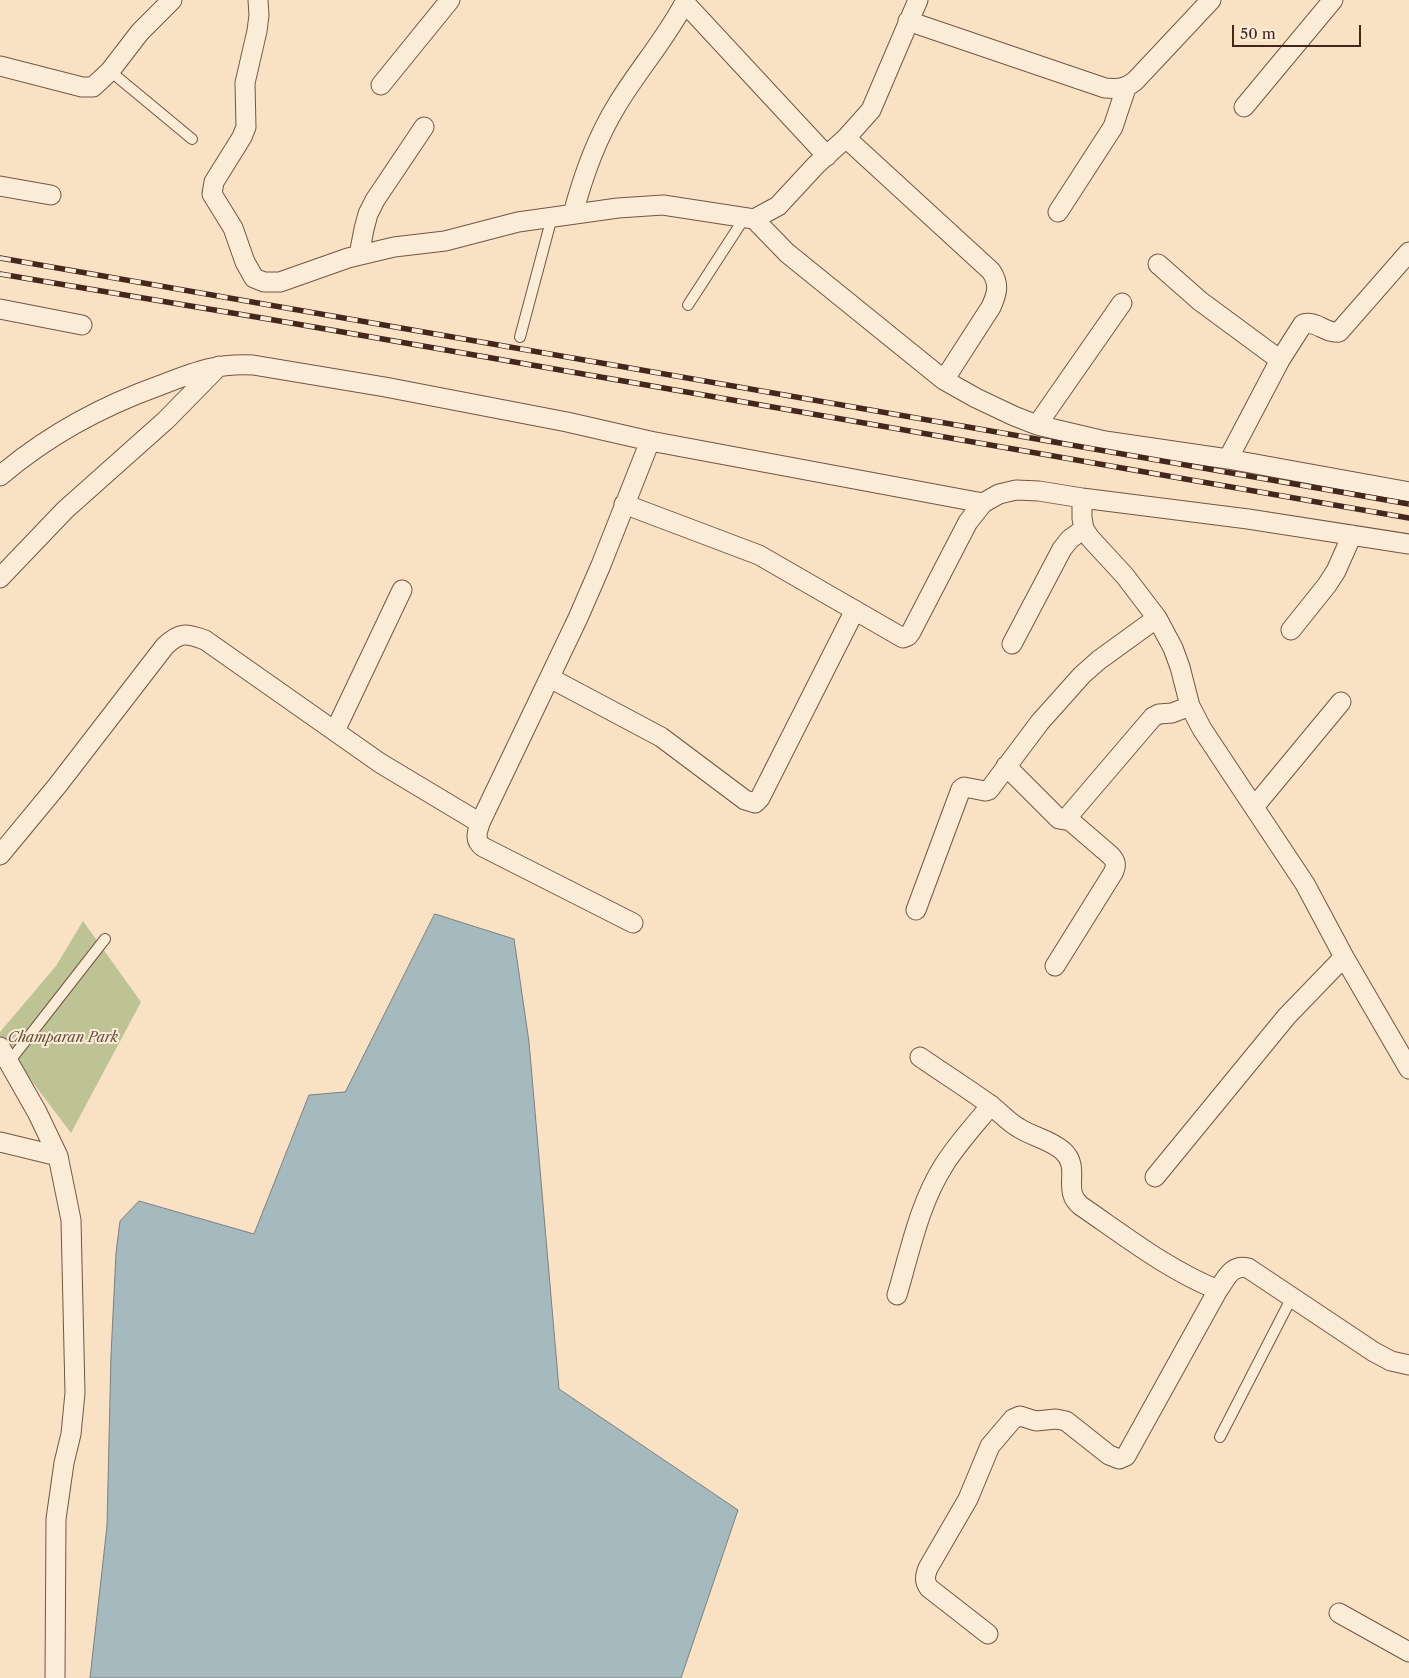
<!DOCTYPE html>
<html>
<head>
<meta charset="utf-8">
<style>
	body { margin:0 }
	#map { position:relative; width:1409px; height:1678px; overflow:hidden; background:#f9e2c3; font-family:"Libre Caslon Text",serif }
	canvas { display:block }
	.scale { position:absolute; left:1232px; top:25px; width:129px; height:22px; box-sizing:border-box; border:2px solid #43271c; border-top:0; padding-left:6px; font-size:15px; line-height:18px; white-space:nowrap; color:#43271c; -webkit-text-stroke:4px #fbecd8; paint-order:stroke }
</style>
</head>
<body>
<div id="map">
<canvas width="1409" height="1678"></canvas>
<div class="scale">50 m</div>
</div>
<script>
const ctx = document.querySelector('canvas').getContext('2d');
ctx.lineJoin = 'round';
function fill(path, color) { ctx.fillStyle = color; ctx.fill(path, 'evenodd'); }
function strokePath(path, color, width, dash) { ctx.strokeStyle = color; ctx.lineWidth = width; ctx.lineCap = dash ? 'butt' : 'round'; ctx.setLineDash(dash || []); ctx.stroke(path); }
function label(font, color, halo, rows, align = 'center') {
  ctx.font = font + ' "Libre Caslon Text",serif'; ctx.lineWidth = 4; ctx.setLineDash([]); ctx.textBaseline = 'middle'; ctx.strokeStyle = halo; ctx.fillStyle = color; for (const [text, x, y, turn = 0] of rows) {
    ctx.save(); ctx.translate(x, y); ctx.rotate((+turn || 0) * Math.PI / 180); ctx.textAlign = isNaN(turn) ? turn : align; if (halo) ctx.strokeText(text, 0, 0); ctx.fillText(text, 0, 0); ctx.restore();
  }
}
fill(new Path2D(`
	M 83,921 L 141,1002 L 71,1133 L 0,1039 L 0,1032 L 56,966 Z`), '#bdc394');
const water = new Path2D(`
	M 435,914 L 514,939 L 529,1042 L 559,1389 L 738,1510 L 681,1678 L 90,1678 L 107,1526 L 111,1355 L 116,1253 L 120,1221 L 139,1201 L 254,1234 L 309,1095 L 345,1092 Z`);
fill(water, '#a4babf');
strokePath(water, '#7d7f7e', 1);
const service = new Path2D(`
	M 110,71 L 192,139
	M 688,305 L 745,217
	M 520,337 L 552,217
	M 9,1062 L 105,939
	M 1220,1437 L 1292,1297`);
const minor = new Path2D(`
	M 258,0 L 259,15 L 257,31 L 245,83 L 246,127 L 242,137 L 214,182 L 212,194 L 233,228 L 245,262 L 254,278 L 264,282 L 280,282 L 348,258 L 394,247 L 445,241 L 518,222 L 618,208 L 663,205 L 754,219 L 778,206 L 816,165 L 846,138 L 871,110 L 918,0
	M 685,3 L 827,156
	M 908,21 L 1105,88 C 1118,89 1125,89 1135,81 L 1211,0
	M 0,66 L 82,87 L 93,87 L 110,71 L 140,32 L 172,0
	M 381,85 L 450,0
	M 1244,107 L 1333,0
	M 846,138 L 991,271 C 1000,284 997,294 991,307 L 944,380
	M 0,186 L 51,195
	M 1058,212 L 1113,127 L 1126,88
	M 573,214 C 583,176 596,139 617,105 C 638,70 668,36 686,0
	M 754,219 L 787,253 L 944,380 L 976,398 L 1014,416 L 1037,425 L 1105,441 L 1228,459 L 1409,492
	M 359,255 L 364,229 L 368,214 L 375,200 L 424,127
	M 1158,264 L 1200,301 L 1280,360
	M 0,309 L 82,325
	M 1037,425 L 1122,303
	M 1228,459 L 1280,360 L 1303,324 C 1316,320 1326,334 1339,332 L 1409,252
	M 0,476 C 48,435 102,406 161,385 C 195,372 216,363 253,365 L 385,387 L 567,422 L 650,441 L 983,503
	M 1082,498 L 1082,518 L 1084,529 L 1090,538 L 1125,576 L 1157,618 L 1173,648 L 1180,667 L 1190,706 L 1202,729 L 1305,884 L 1344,957 L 1409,1069
	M 624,504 L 759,555 L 903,638 L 908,636 L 911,632 L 968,522 L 983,503 L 999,494 L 1016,490 L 1039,491 L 1082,498 L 1248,519 L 1409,544
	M 0,578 L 65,510 L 166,420 L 219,366
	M 1291,630 L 1327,585 L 1336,571 L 1352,535
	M 1012,644 L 1062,549 L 1070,539 L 1084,529
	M 550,678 L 661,737 L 745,800 L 755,803 L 760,798 L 855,610
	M 335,731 L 402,590
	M 1006,766 L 1059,819 L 1065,820 L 1153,717 L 1159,714 L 1172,713 L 1190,706
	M 1254,807 L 1341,702
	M 0,855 L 57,786 L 165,646 C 180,632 186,633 205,640 L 380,763 L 480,823
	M 916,910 L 961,789 L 964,787 L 985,791 L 989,790 L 1040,722 L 1082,675 L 1099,660 L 1157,618
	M 633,923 L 483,847 C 474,840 477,833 480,823 L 578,618 L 601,565 L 650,441
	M 1055,966 L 1113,873 C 1117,865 1116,861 1110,855 L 1067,818
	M 0,1047 L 37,1112 L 58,1156 L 71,1220 L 75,1393 L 71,1434 L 64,1463 L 56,1519 L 55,1678
	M 920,1057 C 943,1073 967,1088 989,1104 C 1000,1112 1008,1122 1019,1128 C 1033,1137 1051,1140 1063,1151 C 1082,1168 1061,1191 1081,1206 C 1125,1236 1168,1270 1218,1290
	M 0,1142 L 58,1156
	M 1155,1177 L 1287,1016 L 1344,957
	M 897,1295 C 910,1252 919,1204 944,1165 C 957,1144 975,1125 991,1105
	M 1339,1613 L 1409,1652
	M 988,1634 L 929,1588 C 924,1581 925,1576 928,1568 L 968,1499 L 990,1446 L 1013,1419 L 1020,1416 L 1036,1421 L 1056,1419 L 1066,1421 L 1109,1455 L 1119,1459 L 1126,1456 L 1218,1290 C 1226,1279 1231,1264 1248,1268 L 1374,1352 L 1391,1361 L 1409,1365`);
strokePath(service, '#705646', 12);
strokePath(minor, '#705646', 21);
strokePath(service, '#fbecd8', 10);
strokePath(minor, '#fbecd8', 19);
const rail = new Path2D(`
	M 0,258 L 1409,504
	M 0,274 L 268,319 L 1409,518`);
strokePath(rail, '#43271c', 5.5);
strokePath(rail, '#fbecd8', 4, [11]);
label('italic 14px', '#624e3a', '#fbecd8', [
	["Champaran Park",63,1038]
]);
</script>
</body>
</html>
